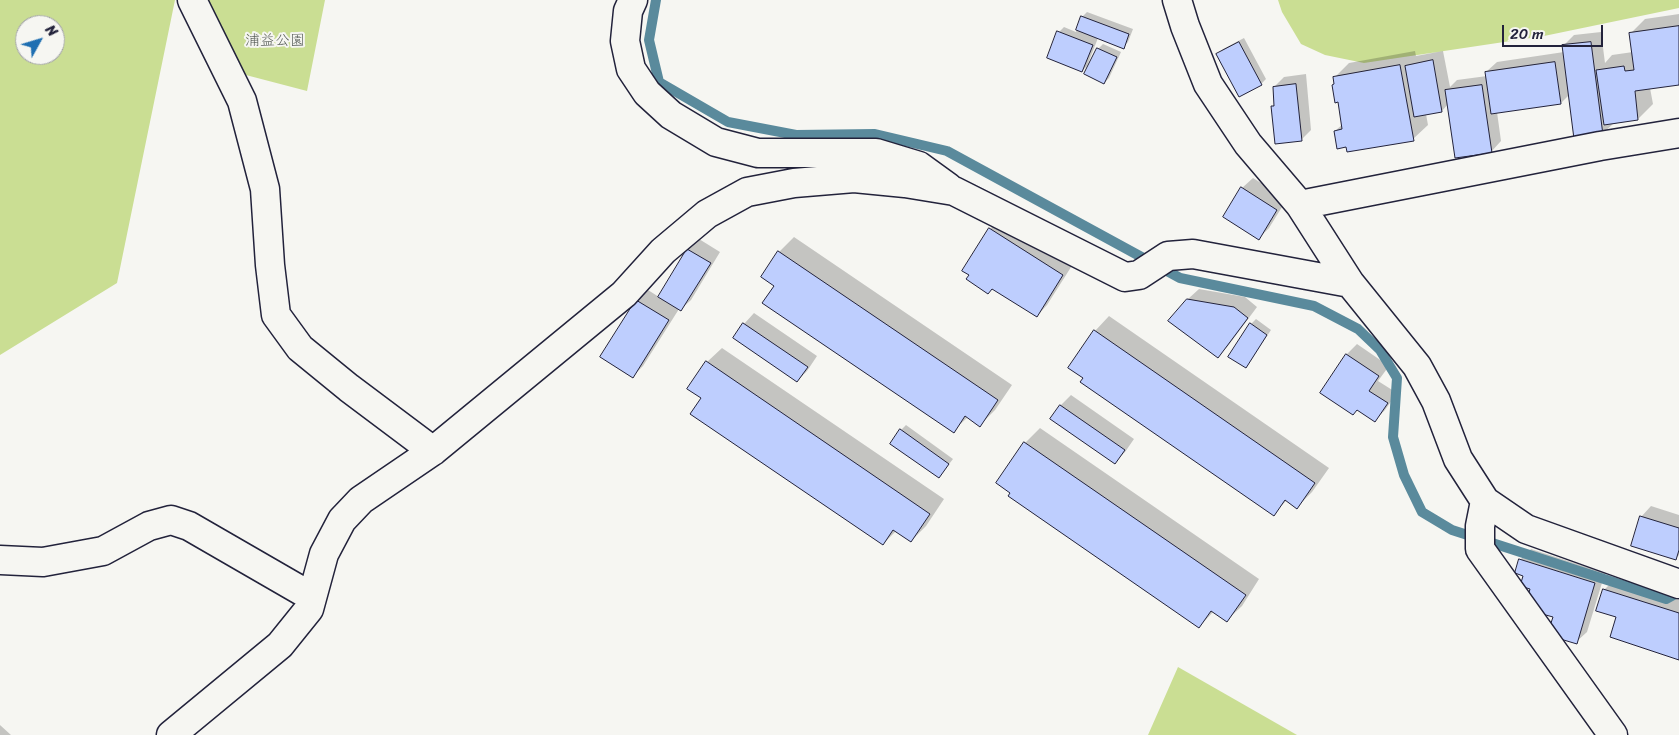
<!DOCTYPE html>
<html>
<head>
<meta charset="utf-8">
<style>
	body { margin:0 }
	#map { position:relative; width:1679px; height:735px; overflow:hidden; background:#f6f6f2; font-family:Sriracha,sans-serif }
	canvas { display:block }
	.north { position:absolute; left:15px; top:15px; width:50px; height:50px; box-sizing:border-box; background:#f6f6f2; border:1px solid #a1a1a9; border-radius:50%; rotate:51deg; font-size:14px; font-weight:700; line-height:20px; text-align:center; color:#22223b }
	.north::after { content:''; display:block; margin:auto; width:18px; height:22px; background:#1f6fb2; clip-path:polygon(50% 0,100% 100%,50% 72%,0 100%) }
	.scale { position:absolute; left:1502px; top:25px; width:101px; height:22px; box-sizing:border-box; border:2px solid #22223b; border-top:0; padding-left:6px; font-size:15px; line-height:18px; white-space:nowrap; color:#22223b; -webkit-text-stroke:4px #f6f6f2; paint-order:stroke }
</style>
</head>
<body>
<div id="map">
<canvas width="1679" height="735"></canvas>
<div class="north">N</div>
<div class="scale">20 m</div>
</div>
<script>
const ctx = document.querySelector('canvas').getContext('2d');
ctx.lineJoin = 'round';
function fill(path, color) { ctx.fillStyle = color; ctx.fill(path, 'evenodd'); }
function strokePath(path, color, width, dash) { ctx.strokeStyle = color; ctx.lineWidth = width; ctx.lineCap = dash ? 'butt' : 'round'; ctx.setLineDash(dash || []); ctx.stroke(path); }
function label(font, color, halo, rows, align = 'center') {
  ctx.font = font + ' Sriracha,"Klee One",sans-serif'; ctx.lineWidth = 4; ctx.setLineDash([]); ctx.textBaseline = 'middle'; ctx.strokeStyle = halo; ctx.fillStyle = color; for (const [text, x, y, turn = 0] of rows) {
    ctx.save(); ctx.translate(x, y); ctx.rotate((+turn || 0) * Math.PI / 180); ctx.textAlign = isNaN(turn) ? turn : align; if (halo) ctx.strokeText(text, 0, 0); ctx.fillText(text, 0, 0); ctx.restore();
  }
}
fill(new Path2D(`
	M 0,0 L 175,0 L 117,283 L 0,355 ZM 25,25 L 55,25 L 55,55 L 25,55 Z
	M 205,0 L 325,0 L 307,91 L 242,74 Z
	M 1278,0 L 1679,0 L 1679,8 L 1544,36 L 1364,63 L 1325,55 L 1301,44 L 1282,12 Z
	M 1178,667 L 1297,735 L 1148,735 Z`), '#cade93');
fill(new Path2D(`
	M 1087,12 L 1133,29 L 1128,42 L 1123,47 L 1098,38 L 1087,66 L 1082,71 L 1059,32 L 1064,27 L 1076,32 L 1082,17 Z
	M 1679,14 L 1679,84 L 1650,88 L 1653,104 L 1638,119 L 1613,124 L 1602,134 L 1570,94 L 1561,103 L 1497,112 L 1501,141 L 1491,152 L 1448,104 L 1442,111 L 1426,114 L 1428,125 L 1413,139 L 1347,146 L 1335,131 L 1343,124 L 1335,77 L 1349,63 L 1415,51 L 1416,56 L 1443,51 L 1450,87 L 1457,80 L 1487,76 L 1486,72 L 1497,62 L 1564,52 L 1563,46 L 1574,35 L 1601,32 L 1605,63 L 1612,55 L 1633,52 L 1630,34 L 1645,19 Z
	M 1244,38 L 1266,79 L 1261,84 L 1218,54 L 1223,49 Z
	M 1103,44 L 1121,52 L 1109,78 L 1104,83 L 1098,49 Z
	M 1306,74 L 1311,130 L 1301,140 L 1276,143 L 1273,106 L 1275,103 L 1274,87 L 1284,77 Z
	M 1253,178 L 1287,199 L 1269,228 L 1259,238 L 1242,188 Z
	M 1000,219 L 1073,264 L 1047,305 L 1037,316 L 993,288 L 990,229 Z
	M 794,237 L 1012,385 L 995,410 L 980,425 L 968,417 L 953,431 L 775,285 L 763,277 L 779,252 Z
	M 699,239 L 720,252 L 691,300 L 680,310 L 679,309 L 643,366 L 633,376 L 602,357 L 637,300 L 648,290 L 659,297 L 688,249 Z
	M 1199,289 L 1245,297 L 1257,307 L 1228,346 L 1218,356 L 1188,299 Z
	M 754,313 L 817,356 L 807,371 L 797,381 L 735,338 L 744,324 Z
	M 1109,316 L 1329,468 L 1312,492 L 1297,507 L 1287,500 L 1273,514 L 1084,378 L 1095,331 Z
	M 1256,319 L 1271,330 L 1246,367 L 1251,324 Z
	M 1357,344 L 1389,366 L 1378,381 L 1397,393 L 1385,410 L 1375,420 L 1358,409 L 1321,392 L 1347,354 Z
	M 722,348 L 944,499 L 926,526 L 911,541 L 896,531 L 883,544 L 703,398 L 707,362 Z
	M 1071,395 L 1134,439 L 1125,452 L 1115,462 L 1060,406 Z
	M 906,425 L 953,459 L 939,477 L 901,430 Z
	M 1040,428 L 1259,579 L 1242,606 L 1227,620 L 1214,611 L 1199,627 L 998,483 L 1025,443 Z
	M 1651,506 L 1679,515 L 1679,555 L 1676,558 L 1641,517 Z
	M 1531,549 L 1605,573 L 1587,632 L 1576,642 L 1531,589 L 1525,575 L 1520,560 Z
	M 1614,580 L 1679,600 L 1679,658 L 1618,616 L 1604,590 Z
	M 0,725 L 11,735 L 0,735 Z`), '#0003');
strokePath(new Path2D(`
	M 656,0 L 649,40 L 659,82 L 728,122 L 796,135 L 875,134 L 947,151 L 1180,278 L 1314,306 L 1358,329 L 1380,350 L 1397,378 L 1393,437 L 1404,475 L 1422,512 L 1452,530 L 1666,599 L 1679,592`), '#5a8a9c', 10);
const building = new Path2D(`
	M 1081,16 L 1129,34 L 1124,49 L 1076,30 Z
	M 1679,26 L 1679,85 L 1635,91 L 1638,120 L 1604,125 L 1596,70 L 1624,66 L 1625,71 L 1634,70 L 1629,33 Z
	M 1057,31 L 1093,45 L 1082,72 L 1047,58 Z
	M 1239,42 L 1262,85 L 1239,97 L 1216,54 Z
	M 1591,42 L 1603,135 L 1574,139 L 1562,45 Z
	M 1097,48 L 1117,57 L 1104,84 L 1084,74 Z
	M 1433,60 L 1442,112 L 1414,117 L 1405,66 Z
	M 1555,62 L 1561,104 L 1491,114 L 1485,72 Z
	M 1400,65 L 1414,141 L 1347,152 L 1346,147 L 1337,149 L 1334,131 L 1342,129 L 1338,102 L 1335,103 L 1332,85 L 1334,84 L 1333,77 Z
	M 1296,84 L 1302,141 L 1275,144 L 1271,106 L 1274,106 L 1273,87 Z
	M 1482,85 L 1492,153 L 1455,158 L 1445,90 Z
	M 1241,187 L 1277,210 L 1259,240 L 1223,217 Z
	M 989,228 L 1063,275 L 1037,317 L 992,289 L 988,294 L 966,279 L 969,275 L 962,271 Z
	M 687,249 L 711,263 L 681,311 L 658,297 Z
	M 778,251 L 998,400 L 980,427 L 965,416 L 954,433 L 762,303 L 774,286 L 761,277 Z
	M 1187,299 L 1234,307 L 1248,318 L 1218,358 L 1168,321 Z
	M 636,300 L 669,320 L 633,378 L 600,357 Z
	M 743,323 L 808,367 L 797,382 L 733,338 Z
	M 1250,323 L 1267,335 L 1246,368 L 1228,357 Z
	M 1094,330 L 1315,483 L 1297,509 L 1285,500 L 1274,516 L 1080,382 L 1083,378 L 1068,368 Z
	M 1346,354 L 1379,376 L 1369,391 L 1388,403 L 1375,422 L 1357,410 L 1353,415 L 1320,393 Z
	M 706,361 L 930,514 L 911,542 L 893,530 L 883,545 L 690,414 L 701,398 L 687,389 Z
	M 1060,405 L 1125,450 L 1115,464 L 1050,419 Z
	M 900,429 L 949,464 L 939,478 L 890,444 Z
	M 1024,442 L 1246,595 L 1227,622 L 1211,611 L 1199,628 L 1008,496 L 1010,493 L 996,483 Z
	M 1640,516 L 1679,528 L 1679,550 L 1676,560 L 1631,546 Z
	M 1519,559 L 1595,583 L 1577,644 L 1547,635 L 1553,617 L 1535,612 L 1526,603 L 1530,589 L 1520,586 L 1523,576 L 1515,573 Z
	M 1603,589 L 1679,613 L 1679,660 L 1610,637 L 1616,617 L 1596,611 Z`);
fill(building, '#becefe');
strokePath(building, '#22223b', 1);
const minor = new Path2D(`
	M 192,0 L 242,101 L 265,189 L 270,265 L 276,315 L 300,348 L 349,388 L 433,451
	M 633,0 L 628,11 L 625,41 L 631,69 L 647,93 L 671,115 L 716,142 L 758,153 L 876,153 L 919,166 L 948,187
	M 1177,0 L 1185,26 L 1208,84 L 1248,144 L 1300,205 L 1350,283 L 1417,366 L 1436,401 L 1458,459 L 1485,501 L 1526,529 L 1679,584
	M 1300,205 L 1600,146 L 1679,133
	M 1485,501 L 1480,526 L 1480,549 L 1613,735
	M 0,560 L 43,562 L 103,551 L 149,526 L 171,520 L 189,526 L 312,597
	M 171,735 L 280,645 L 309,609 L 324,554 L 342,520 L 361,500 L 433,451 L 624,294 L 663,251 L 707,214 L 747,192 L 794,183 L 854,178 L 905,183 L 954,191 L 1125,277 L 1139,275 L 1168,256 L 1193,254 L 1350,283`);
strokePath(minor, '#22223b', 31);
strokePath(minor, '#f6f6f2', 28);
label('15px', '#545a55', '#f6f6f2', [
	["浦益公園",275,41]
]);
</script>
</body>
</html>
